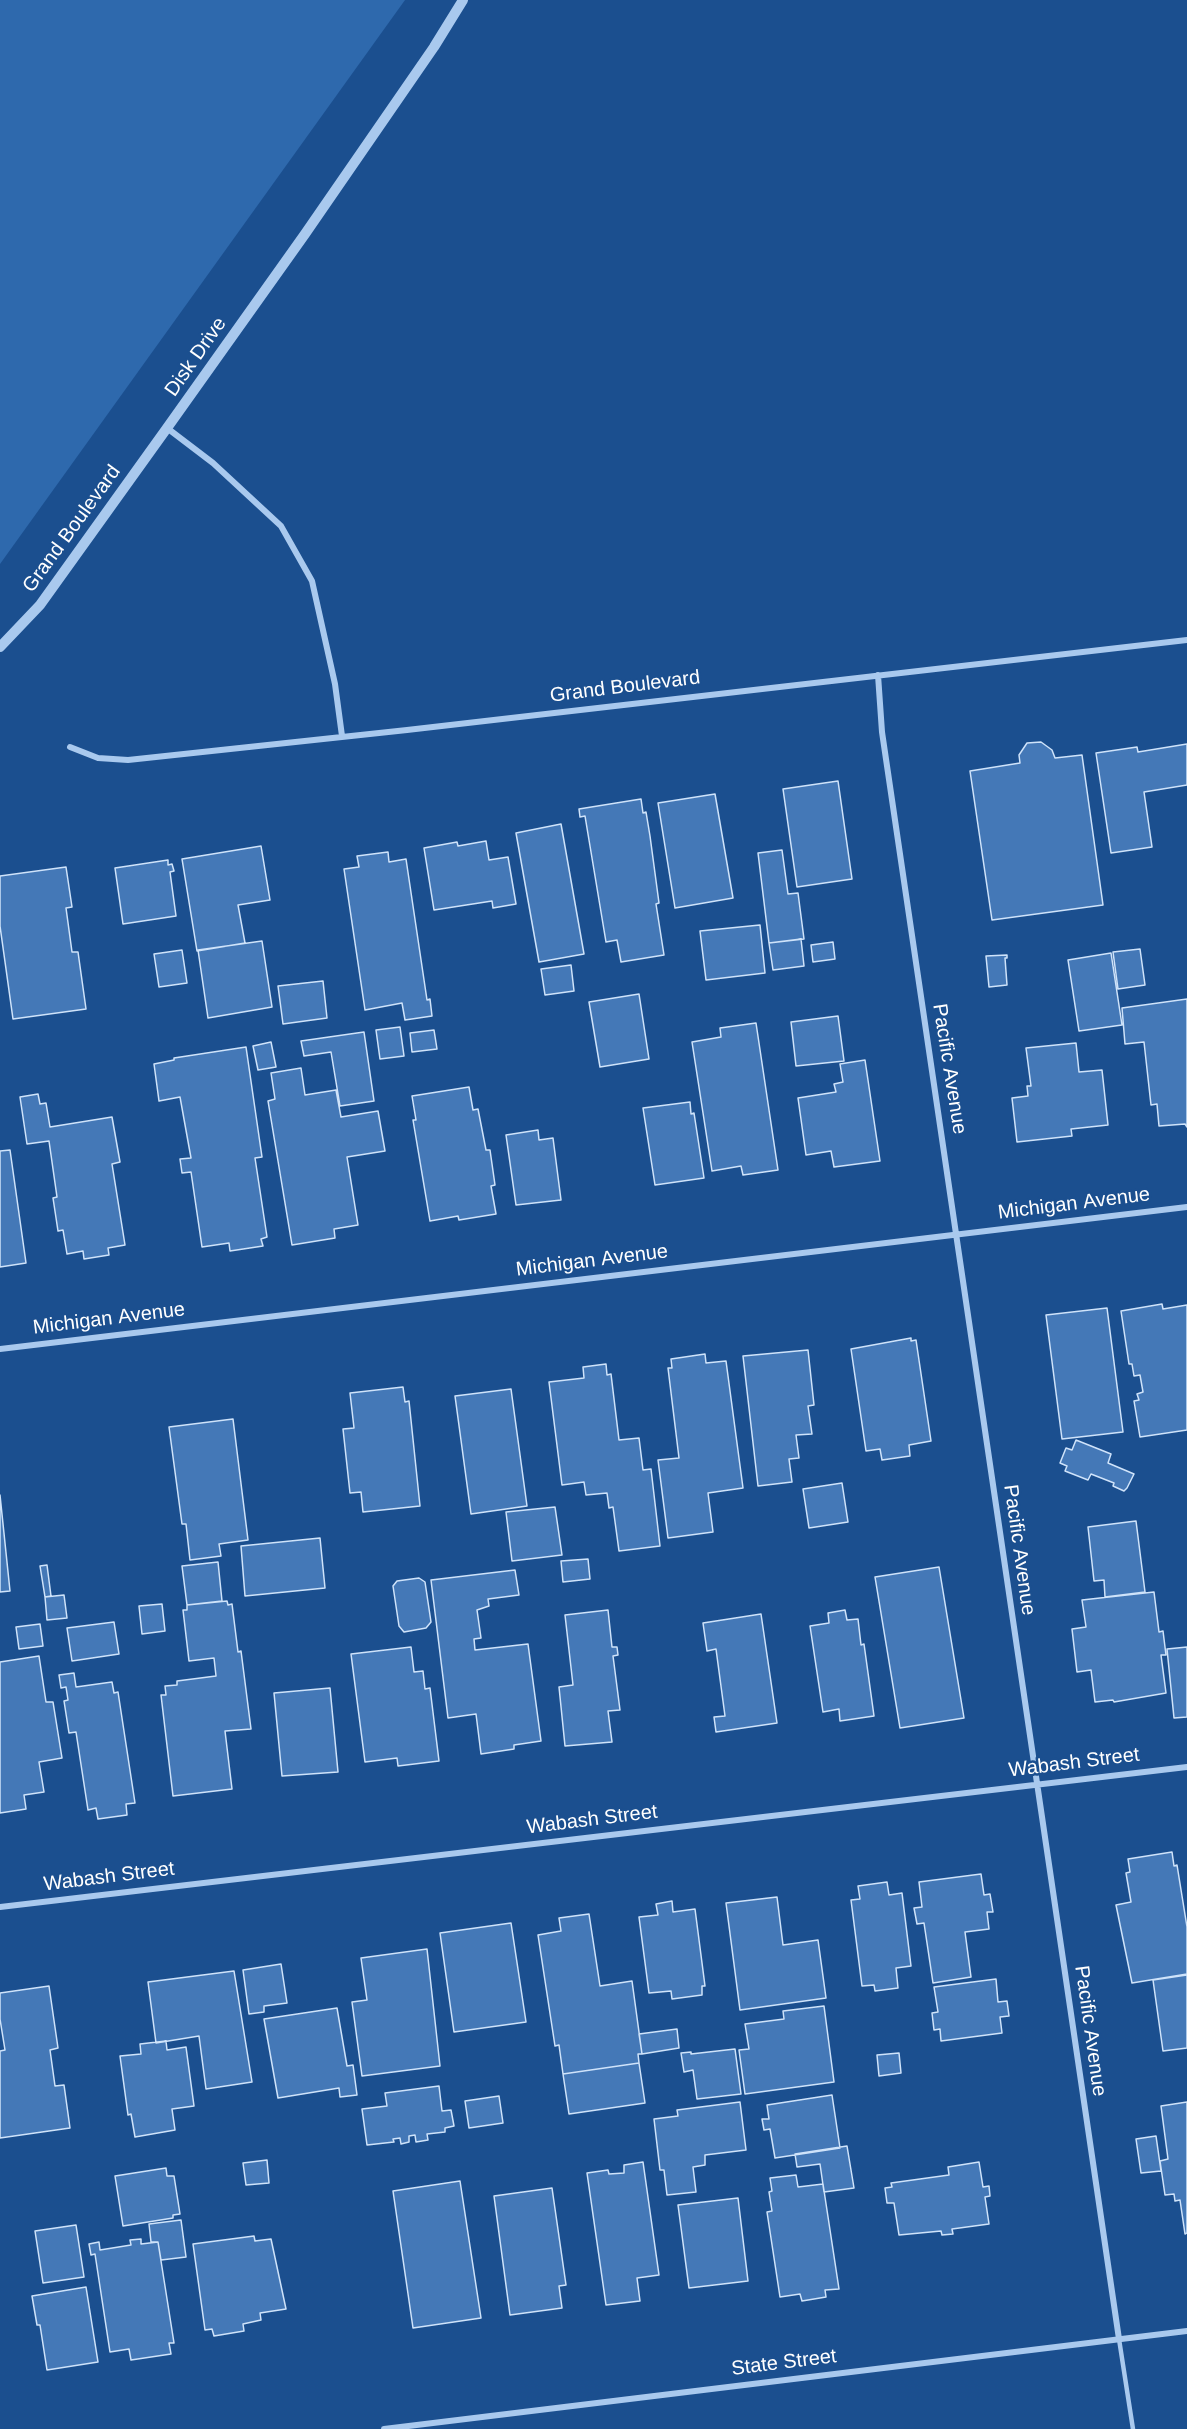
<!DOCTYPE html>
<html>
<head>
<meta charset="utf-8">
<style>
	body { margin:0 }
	canvas { display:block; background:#1b4f8f }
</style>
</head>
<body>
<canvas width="1187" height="2429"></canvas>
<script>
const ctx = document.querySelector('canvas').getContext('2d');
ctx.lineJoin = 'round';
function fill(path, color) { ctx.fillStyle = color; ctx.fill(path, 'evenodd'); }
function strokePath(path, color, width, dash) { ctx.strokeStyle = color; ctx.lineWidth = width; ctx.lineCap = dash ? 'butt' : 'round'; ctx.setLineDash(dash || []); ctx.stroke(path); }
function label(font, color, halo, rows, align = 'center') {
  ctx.font = font + ' Helvetica,sans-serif'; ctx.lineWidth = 5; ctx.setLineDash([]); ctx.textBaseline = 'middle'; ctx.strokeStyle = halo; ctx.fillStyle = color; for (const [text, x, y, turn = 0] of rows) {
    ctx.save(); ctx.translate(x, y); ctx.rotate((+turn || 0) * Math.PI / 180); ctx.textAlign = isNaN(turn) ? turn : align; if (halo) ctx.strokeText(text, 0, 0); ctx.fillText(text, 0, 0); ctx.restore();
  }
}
fill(new Path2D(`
	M 0,0 L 405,0 L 0,564 Z`), '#2e69ad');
const building = new Path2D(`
	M 1041,742 L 1052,750 L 1055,758 L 1082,755 L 1103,905 L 992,920 L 970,771 L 1020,763 L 1019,755 L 1027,743 Z
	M 1187,744 L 1187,785 L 1144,792 L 1152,847 L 1111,853 L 1096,753 L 1137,747 L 1138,752 Z
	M 838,781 L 852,879 L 797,887 L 783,789 Z
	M 715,794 L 733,898 L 675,908 L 658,803 Z
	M 641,799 L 643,813 L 646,812 L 650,836 L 659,903 L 656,904 L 664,955 L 621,962 L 617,940 L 606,942 L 585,816 L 580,817 L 579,809 Z
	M 561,824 L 584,954 L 539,962 L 516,833 Z
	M 486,841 L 489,860 L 508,857 L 516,904 L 493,908 L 492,901 L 434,910 L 424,848 L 457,842 L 458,846 Z
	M 261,846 L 270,900 L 238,905 L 245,943 L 197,951 L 182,859 Z
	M 782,850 L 788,894 L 798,893 L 804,939 L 769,943 L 758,853 Z
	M 388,852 L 389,862 L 406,859 L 427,1000 L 430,999 L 432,1016 L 405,1020 L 402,1003 L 365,1010 L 344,869 L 359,867 L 357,856 Z
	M 168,860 L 168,865 L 172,864 L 174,871 L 170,872 L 176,916 L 123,924 L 115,868 Z
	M 66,867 L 72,907 L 66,908 L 72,952 L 78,952 L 86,1009 L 13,1019 L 0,926 L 0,876 Z
	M 760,925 L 765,973 L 706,980 L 700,931 Z
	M 801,939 L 804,966 L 773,970 L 769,943 Z
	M 262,941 L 272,1007 L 208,1018 L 198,950 Z
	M 833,942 L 835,959 L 813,962 L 811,945 Z
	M 1140,949 L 1145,985 L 1118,989 L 1113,952 Z
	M 182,950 L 187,983 L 159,987 L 154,954 Z
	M 1111,953 L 1122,1025 L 1079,1031 L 1068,960 Z
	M 1007,955 L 1007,958 L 1005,958 L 1007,985 L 989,987 L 986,956 Z
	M 571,965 L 574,991 L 545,995 L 541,969 Z
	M 323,981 L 327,1018 L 283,1024 L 278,986 Z
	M 639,994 L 649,1059 L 600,1067 L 589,1002 Z
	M 1187,999 L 1187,1127 L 1185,1124 L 1159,1126 L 1157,1104 L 1151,1105 L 1144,1042 L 1125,1044 L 1122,1008 Z
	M 838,1016 L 844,1061 L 796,1066 L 791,1022 Z
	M 756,1023 L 778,1170 L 743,1175 L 741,1166 L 712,1171 L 692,1042 L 721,1037 L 720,1028 Z
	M 400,1027 L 404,1056 L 380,1059 L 376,1030 Z
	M 434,1030 L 437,1049 L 412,1052 L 410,1033 Z
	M 364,1032 L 374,1101 L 340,1106 L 331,1052 L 304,1056 L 301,1041 Z
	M 271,1042 L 276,1067 L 258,1070 L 253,1046 Z
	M 1076,1043 L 1079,1072 L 1102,1070 L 1108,1125 L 1071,1129 L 1072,1136 L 1017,1142 L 1012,1098 L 1028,1096 L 1027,1086 L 1031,1086 L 1026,1048 Z
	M 246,1047 L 262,1157 L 255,1158 L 267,1237 L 261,1239 L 263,1246 L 230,1251 L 229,1243 L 202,1247 L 191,1172 L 182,1173 L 180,1159 L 191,1158 L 180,1097 L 159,1101 L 154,1064 L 174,1060 L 174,1058 Z
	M 865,1060 L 880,1161 L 834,1167 L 831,1151 L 806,1155 L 798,1098 L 836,1092 L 834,1084 L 843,1082 L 840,1064 Z
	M 301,1068 L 305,1095 L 336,1090 L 341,1117 L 378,1111 L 385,1151 L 347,1157 L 358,1225 L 334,1229 L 335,1238 L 292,1245 L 268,1101 L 275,1099 L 271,1073 Z
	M 469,1087 L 473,1110 L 478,1109 L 486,1150 L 490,1150 L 495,1185 L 491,1186 L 496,1214 L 459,1220 L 458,1216 L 430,1221 L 413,1120 L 416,1120 L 412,1096 Z
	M 38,1094 L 40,1104 L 46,1103 L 50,1127 L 112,1117 L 120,1162 L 112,1164 L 125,1245 L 108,1248 L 109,1255 L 84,1259 L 83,1251 L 67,1254 L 63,1230 L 58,1231 L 53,1198 L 57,1197 L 49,1141 L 27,1144 L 20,1097 Z
	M 690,1102 L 691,1114 L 694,1113 L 704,1178 L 655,1185 L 643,1108 Z
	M 538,1130 L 539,1140 L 553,1138 L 561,1200 L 516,1205 L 506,1135 Z
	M 10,1150 L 26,1263 L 0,1267 L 0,1151 Z
	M 1162,1304 L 1163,1309 L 1187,1305 L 1187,1430 L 1140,1437 L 1134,1401 L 1139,1400 L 1137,1394 L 1143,1392 L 1140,1375 L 1134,1376 L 1132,1364 L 1129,1364 L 1121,1311 Z
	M 1107,1308 L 1123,1432 L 1062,1439 L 1046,1315 Z
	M 911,1338 L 911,1341 L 916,1340 L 931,1441 L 909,1445 L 910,1456 L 882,1460 L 880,1449 L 866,1451 L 851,1349 Z
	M 808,1350 L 814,1405 L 808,1406 L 812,1434 L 796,1435 L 799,1458 L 789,1459 L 792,1482 L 758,1486 L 743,1356 Z
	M 705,1354 L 706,1363 L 726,1361 L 743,1488 L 708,1493 L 713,1532 L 668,1538 L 658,1460 L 679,1458 L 668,1368 L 672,1368 L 671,1359 Z
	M 606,1364 L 607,1375 L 611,1374 L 619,1440 L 639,1438 L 643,1470 L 651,1469 L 660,1546 L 619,1551 L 613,1507 L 609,1508 L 607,1493 L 586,1495 L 584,1482 L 562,1485 L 549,1382 L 584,1378 L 583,1367 Z
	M 403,1387 L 405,1402 L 409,1401 L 420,1506 L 363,1512 L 361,1492 L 350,1493 L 343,1429 L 354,1428 L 350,1393 Z
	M 511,1389 L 527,1506 L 471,1514 L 455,1396 Z
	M 233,1419 L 248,1540 L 219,1544 L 221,1556 L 190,1560 L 186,1524 L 182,1524 L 169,1427 Z
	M 1076,1440 L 1111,1454 L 1108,1463 L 1134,1474 L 1127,1488 L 1124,1491 L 1113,1486 L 1114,1483 L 1091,1474 L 1088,1480 L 1065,1471 L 1067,1466 L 1060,1463 L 1066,1448 L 1072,1450 Z
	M 842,1483 L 848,1522 L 809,1528 L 803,1489 Z
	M 0,1495 L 10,1591 L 0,1592 Z
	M 555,1507 L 562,1555 L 512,1561 L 506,1512 Z
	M 1136,1521 L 1145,1592 L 1105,1597 L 1104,1580 L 1094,1581 L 1088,1527 Z
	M 320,1538 L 325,1588 L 245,1596 L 241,1546 Z
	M 588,1559 L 590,1579 L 563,1582 L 561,1561 Z
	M 218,1562 L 222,1601 L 187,1605 L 182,1566 Z
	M 47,1565 L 51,1596 L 45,1597 L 40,1566 Z
	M 939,1567 L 964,1718 L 900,1728 L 875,1577 Z
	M 515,1570 L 519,1595 L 488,1599 L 489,1606 L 477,1610 L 481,1638 L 474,1639 L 475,1650 L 528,1644 L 541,1741 L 514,1745 L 514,1749 L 481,1754 L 476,1714 L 448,1718 L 431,1580 Z
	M 419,1578 L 425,1582 L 431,1622 L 426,1628 L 404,1632 L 399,1626 L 393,1586 L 397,1581 Z
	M 1154,1592 L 1159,1632 L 1163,1631 L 1166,1655 L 1161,1655 L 1166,1693 L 1114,1702 L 1113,1700 L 1095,1702 L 1091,1670 L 1077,1672 L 1072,1629 L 1086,1627 L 1082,1600 Z
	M 64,1595 L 67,1618 L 47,1620 L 45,1597 Z
	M 227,1601 L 228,1605 L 232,1604 L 238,1652 L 241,1651 L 251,1729 L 225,1731 L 232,1789 L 173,1796 L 161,1695 L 166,1695 L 165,1686 L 177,1685 L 177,1681 L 216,1676 L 214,1658 L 189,1661 L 183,1610 L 187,1610 L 187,1605 Z
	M 162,1604 L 165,1631 L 142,1634 L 139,1606 Z
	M 608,1610 L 612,1647 L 617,1647 L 618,1655 L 613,1656 L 620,1710 L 608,1711 L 612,1742 L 565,1746 L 559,1687 L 573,1685 L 565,1615 Z
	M 845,1610 L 847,1620 L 858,1619 L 861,1645 L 864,1644 L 874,1716 L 840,1721 L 839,1709 L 823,1712 L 810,1626 L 829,1623 L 828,1613 Z
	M 761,1614 L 777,1723 L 716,1732 L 714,1717 L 725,1716 L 716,1649 L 707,1651 L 703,1623 Z
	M 114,1622 L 119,1654 L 72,1661 L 67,1628 Z
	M 40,1624 L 43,1646 L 19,1649 L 16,1627 Z
	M 411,1647 L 414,1672 L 423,1671 L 425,1689 L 430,1688 L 439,1761 L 398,1766 L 397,1758 L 365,1762 L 351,1654 Z
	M 1187,1647 L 1187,1717 L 1174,1718 L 1167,1649 Z
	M 39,1656 L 46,1702 L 53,1702 L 62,1758 L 39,1762 L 44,1792 L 24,1795 L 26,1809 L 0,1813 L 0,1662 Z
	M 74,1673 L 76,1687 L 112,1682 L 114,1693 L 118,1692 L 135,1803 L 126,1804 L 127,1815 L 98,1819 L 96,1808 L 88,1810 L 76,1732 L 69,1733 L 64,1701 L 68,1700 L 66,1687 L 61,1688 L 59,1675 Z
	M 330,1688 L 338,1772 L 282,1776 L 274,1693 Z
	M 1172,1852 L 1174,1866 L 1177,1865 L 1187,1927 L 1187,1974 L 1132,1983 L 1116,1905 L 1131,1902 L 1126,1873 L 1130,1872 L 1128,1859 Z
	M 981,1874 L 984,1895 L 990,1894 L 993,1912 L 987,1912 L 989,1929 L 965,1932 L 971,1977 L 933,1983 L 924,1923 L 917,1924 L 914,1908 L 922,1907 L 919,1882 Z
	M 887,1882 L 889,1895 L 902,1893 L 911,1966 L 896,1968 L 898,1988 L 875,1991 L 874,1985 L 862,1986 L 851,1900 L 860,1899 L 858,1886 Z
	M 777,1897 L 783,1945 L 818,1940 L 826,1998 L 740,2010 L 726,1903 Z
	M 672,1901 L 673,1912 L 695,1909 L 705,1986 L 702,1986 L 702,1995 L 672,1999 L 671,1991 L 649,1993 L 639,1917 L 658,1915 L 656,1904 Z
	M 589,1914 L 600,1986 L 632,1981 L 642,2054 L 638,2054 L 639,2063 L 563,2074 L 559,2045 L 555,2046 L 538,1935 L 561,1931 L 559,1918 Z
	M 511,1923 L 526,2022 L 454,2032 L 440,1933 Z
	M 427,1949 L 440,2066 L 362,2076 L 352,2002 L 367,2000 L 361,1958 Z
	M 281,1964 L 287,2003 L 264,2006 L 264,2012 L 249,2014 L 243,1970 Z
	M 234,1971 L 252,2082 L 206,2089 L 199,2036 L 156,2043 L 148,1982 Z
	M 1187,1975 L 1187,2048 L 1163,2051 L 1153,1980 Z
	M 996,1979 L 998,2002 L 1007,2001 L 1009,2016 L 1000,2017 L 1002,2033 L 941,2041 L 940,2029 L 934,2030 L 932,2013 L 938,2012 L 934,1987 Z
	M 49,1986 L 58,2048 L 50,2050 L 55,2086 L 64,2085 L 70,2128 L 0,2138 L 0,2051 L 5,2050 L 0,2019 L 0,1993 Z
	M 824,2006 L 834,2082 L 745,2094 L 739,2050 L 749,2049 L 745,2024 L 784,2019 L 783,2011 Z
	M 337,2008 L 347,2066 L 353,2065 L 357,2095 L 340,2097 L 339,2088 L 278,2098 L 264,2019 Z
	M 677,2029 L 679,2048 L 642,2054 L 639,2034 Z
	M 166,2041 L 167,2050 L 186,2047 L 194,2106 L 172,2109 L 175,2130 L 135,2137 L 131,2114 L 128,2115 L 120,2056 L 141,2054 L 140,2044 Z
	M 735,2049 L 741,2094 L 697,2099 L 693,2070 L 684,2072 L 681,2053 L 691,2052 L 691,2054 Z
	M 899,2053 L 901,2073 L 879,2076 L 877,2055 Z
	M 639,2063 L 645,2103 L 569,2114 L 563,2074 Z
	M 439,2086 L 442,2111 L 451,2110 L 454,2126 L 445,2128 L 445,2132 L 427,2134 L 428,2140 L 416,2142 L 415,2135 L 409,2136 L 409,2142 L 401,2144 L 400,2138 L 393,2139 L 394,2142 L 367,2145 L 362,2109 L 387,2106 L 385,2093 Z
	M 832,2095 L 840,2148 L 775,2158 L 770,2129 L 764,2130 L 762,2119 L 769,2119 L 767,2105 Z
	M 499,2096 L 503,2123 L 469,2128 L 465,2101 Z
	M 740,2102 L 746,2150 L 705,2155 L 705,2165 L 693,2167 L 696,2192 L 667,2195 L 664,2170 L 660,2170 L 654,2119 L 678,2116 L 677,2110 Z
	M 1187,2102 L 1187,2233 L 1185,2234 L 1180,2200 L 1175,2201 L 1174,2194 L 1165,2195 L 1160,2161 L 1168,2159 L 1161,2106 Z
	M 1156,2136 L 1161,2171 L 1141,2173 L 1136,2139 Z
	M 847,2146 L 854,2188 L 824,2192 L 820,2164 L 797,2167 L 795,2154 Z
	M 267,2160 L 269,2183 L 246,2185 L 243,2163 Z
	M 643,2162 L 659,2275 L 637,2278 L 640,2301 L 606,2305 L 587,2173 L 608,2170 L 609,2174 L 624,2173 L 624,2165 Z
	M 979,2162 L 983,2187 L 989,2186 L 990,2196 L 985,2197 L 989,2224 L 952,2229 L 953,2234 L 942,2235 L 941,2231 L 899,2235 L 894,2203 L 887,2203 L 885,2188 L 892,2187 L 891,2183 L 949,2175 L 948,2167 Z
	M 166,2168 L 167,2176 L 174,2176 L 180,2214 L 173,2215 L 173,2218 L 123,2226 L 115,2176 Z
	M 796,2175 L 798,2187 L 823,2184 L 839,2289 L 825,2290 L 826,2297 L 802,2301 L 800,2294 L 780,2297 L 767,2212 L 772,2211 L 769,2192 L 772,2191 L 770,2178 Z
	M 460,2181 L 481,2318 L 413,2328 L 393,2191 Z
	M 552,2188 L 566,2285 L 559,2286 L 562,2308 L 510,2315 L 494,2196 Z
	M 738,2198 L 748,2281 L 689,2288 L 678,2205 Z
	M 181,2220 L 186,2257 L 161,2260 L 158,2242 L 151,2242 L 149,2224 Z
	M 76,2225 L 84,2277 L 43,2283 L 35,2231 Z
	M 254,2236 L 255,2241 L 271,2239 L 286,2309 L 260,2313 L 261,2320 L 243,2324 L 244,2331 L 214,2336 L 212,2329 L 205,2330 L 193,2244 Z
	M 141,2239 L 141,2244 L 158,2242 L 174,2343 L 169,2343 L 171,2354 L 131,2360 L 129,2349 L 110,2352 L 95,2254 L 91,2255 L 89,2244 L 99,2242 L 100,2250 L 131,2245 L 130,2240 Z
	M 86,2287 L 98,2362 L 47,2370 L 40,2325 L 37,2325 L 32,2296 Z`);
fill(building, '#4478b7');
strokePath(building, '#cfe3fa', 1.5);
strokePath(new Path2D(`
	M 1119,2339 L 1133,2429`), '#a9c9ee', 4.5);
strokePath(new Path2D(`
	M 167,428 L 213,463 L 281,526 L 312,581 L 335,684 L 342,736
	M 878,675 L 882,732 L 1119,2339
	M 70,747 L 98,758 L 128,760 L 407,730 L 1187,640
	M 0,1349 L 1187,1207
	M 0,1907 L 1187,1767
	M 384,2429 L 1187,2331`), '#a9c9ee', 6);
strokePath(new Path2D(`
	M 0,647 L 40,605 L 167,428 L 305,234 L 434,47 L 463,0`), '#a9c9ee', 10);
label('20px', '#fff', '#1b4f8f', [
	["Disk Drive",196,357,-55],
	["Grand Boulevard",72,529,-54],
	["Grand Boulevard",625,687,-7],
	["Pacific Avenue",949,1069,81],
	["Michigan Avenue",1074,1204,-7],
	["Michigan Avenue",592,1261,-7],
	["Michigan Avenue",109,1319,-7],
	["Pacific Avenue",1019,1550,82],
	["Wabash Street",1074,1763,-7],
	["Wabash Street",592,1820,-7],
	["Wabash Street",109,1877,-7],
	["Pacific Avenue",1090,2031,82],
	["State Street",784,2363,-7]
]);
</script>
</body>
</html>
